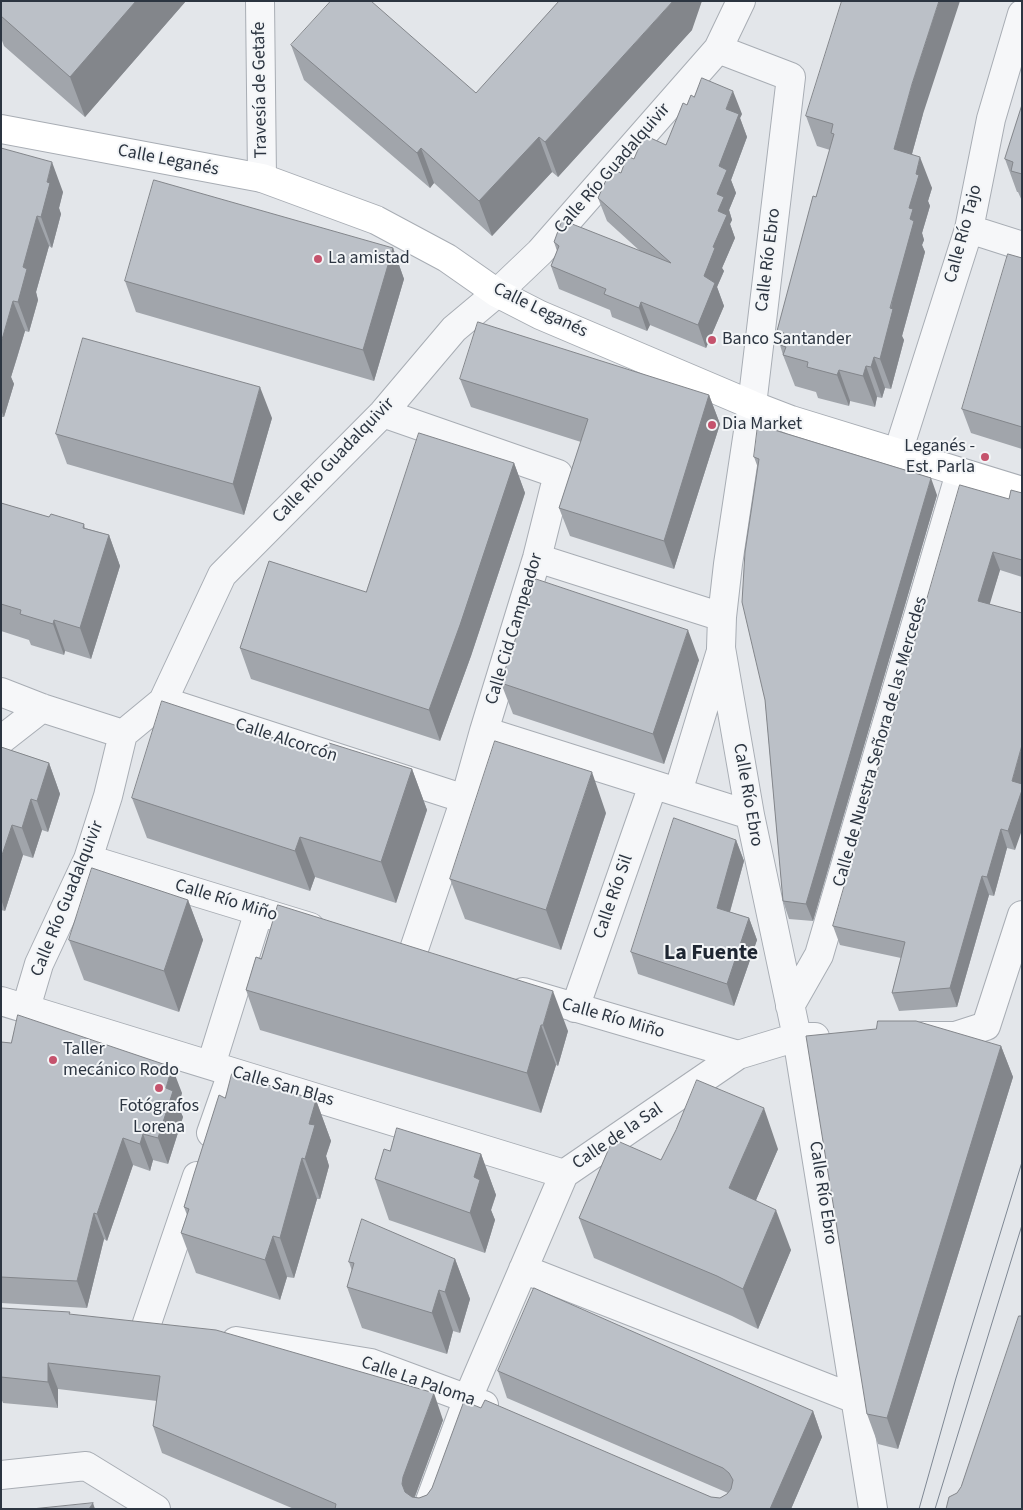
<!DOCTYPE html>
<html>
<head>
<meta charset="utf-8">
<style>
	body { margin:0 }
	#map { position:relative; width:1023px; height:1510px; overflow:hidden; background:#e3e6ea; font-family:"Source Sans 3",sans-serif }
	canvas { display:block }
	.frame { position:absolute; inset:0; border:2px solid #2c3541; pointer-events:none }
</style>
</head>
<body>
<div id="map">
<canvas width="1023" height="1510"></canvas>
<div class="frame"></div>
</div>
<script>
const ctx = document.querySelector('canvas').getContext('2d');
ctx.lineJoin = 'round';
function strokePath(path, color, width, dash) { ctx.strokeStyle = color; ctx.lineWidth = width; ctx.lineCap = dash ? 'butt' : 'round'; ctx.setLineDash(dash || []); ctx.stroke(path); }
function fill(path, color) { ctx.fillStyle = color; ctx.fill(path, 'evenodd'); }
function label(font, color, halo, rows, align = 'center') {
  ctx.font = font + ' "Source Sans 3",sans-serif'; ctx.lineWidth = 4; ctx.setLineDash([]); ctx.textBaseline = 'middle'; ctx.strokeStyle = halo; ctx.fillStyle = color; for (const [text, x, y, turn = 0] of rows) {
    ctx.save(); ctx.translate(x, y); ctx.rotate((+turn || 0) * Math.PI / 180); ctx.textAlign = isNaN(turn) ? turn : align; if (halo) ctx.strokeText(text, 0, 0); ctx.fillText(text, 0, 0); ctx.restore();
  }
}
const street = new Path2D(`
	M 260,1 L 262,178
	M 718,49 L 791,77 L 752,405 L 728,564 L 722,617 L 721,648 L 750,815 L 797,1037 L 873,1509
	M 969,229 L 1022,246
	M 383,413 L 558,474 L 537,558 L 484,731 L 465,799 L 411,958
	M 898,452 L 969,229 L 991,119 L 1022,14
	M 537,558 L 722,617
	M 1,692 L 42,708 L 123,734
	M 163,701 L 465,799
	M 484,731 L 750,815
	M 1,740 L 42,708
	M 678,792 L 720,654
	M 88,859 L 310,927
	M 523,992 L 738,1055
	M 1,1001 L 564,1174
	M 790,1006 L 819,955 L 960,473
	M 26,1008 L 39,964 L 88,859 L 108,796 L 123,734 L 163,701 L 222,575 L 383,413 L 454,329 L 497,293 L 540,252 L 718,49 L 741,1
	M 575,1008 L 653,785
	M 923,1036 L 955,1036 L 986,1026 L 1022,915
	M 211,1065 L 259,911
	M 211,1133 L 232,1073
	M 523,1269 L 855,1399
	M 146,1326 L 197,1176
	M 236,1341 L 371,1363 L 484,1405
	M 1,1475 L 86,1466 L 156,1509
	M 427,1509 L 468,1398 L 564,1174 L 738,1055 L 797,1037 L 815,1037`);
const secondary = new Path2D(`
	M 1,129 L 262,178 L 376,220 L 447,258 L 497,293 L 540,315 L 752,405 L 791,420 L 1022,491`);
strokePath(street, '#a8adb4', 30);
strokePath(secondary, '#a8adb4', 30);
strokePath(street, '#f6f7f9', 28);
strokePath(secondary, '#fff', 28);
strokePath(new Path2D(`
	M 919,1509 L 956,1378 L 1022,1162
	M 935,1509 L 1022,1225`), '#7e8793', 1);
fill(new Path2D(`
	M 1,1 L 186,1 L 85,117 L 4,46 L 1,38 Z
	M 692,30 L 558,177 L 552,172 L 492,236 L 434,183 L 430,188 L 304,80 L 291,45 L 476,93 Z
	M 1022,105 L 1022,201 L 1018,192 L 1017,192 L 1005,159 Z
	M 742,114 L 740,118 L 747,137 L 731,180 L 736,193 L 729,210 L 732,220 L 730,224 L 735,238 L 722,268 L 724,271 L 717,287 L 724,306 L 706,348 L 650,325 L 647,331 L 612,317 L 610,310 L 559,289 L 551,266 L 557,251 L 554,242 L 640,251 L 607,221 L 598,198 L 621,173 L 634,159 L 666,145 Z
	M 923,114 L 912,154 L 932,188 L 928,201 L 930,206 L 922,233 L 924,240 L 922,245 L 925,252 L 902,336 L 904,340 L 891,389 L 885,388 L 882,398 L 877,397 L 875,407 L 850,401 L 849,406 L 818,398 L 816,392 L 795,386 L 783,355 L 780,345 L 781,342 L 777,331 L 830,150 L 817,146 L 806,116 Z
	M 1,148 L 63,192 L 59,208 L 61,214 L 52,248 L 49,246 L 36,292 L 38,300 L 29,332 L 25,331 L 17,358 L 11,377 L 14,384 L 4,417 L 1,417 Z
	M 393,248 L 404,279 L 374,381 L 136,312 L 125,281 Z
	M 1022,258 L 1022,449 L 971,433 L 962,409 Z
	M 460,379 L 709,395 L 720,424 L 674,569 L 570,536 L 559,508 L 581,442 L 471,407 Z
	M 272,418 L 244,515 L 67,464 L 56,434 Z
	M 754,457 L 937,495 L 813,921 L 789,919 L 783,901 L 765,700 L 758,468 Z
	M 514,463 L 525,493 L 471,656 L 440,741 L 251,679 L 240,648 L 366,592 Z
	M 1022,493 L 1022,577 L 1000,570 L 989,604 L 1015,850 L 1007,848 L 994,896 L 989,895 L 957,1007 L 899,1011 L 892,993 L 901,958 L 840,945 L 833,926 L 1009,499 Z
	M 1,503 L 49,517 L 84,524 L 85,528 L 109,535 L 120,566 L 91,659 L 65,651 L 64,655 L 31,645 L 29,640 L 1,631 Z
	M 699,660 L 664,764 L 513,714 L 501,683 Z
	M 1,747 L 49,763 L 60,794 L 48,832 L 42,830 L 33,858 L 23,855 L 5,911 L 1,910 Z
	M 325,755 L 412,769 L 427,810 L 396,903 L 315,877 L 310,891 L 147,838 L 132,798 Z
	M 606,813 L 561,950 L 465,919 L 450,879 Z
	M 736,840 L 744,861 L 730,912 L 749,918 L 757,940 L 734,1006 L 638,974 L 631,952 Z
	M 188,900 L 203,940 L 179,1012 L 84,980 L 69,940 Z
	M 256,957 L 568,1031 L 558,1066 L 556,1065 L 541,1113 L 260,1030 L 246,990 Z
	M 1,1042 L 182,1093 L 178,1106 L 183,1117 L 168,1164 L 153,1160 L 150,1171 L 133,1165 L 107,1241 L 104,1239 L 87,1308 L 1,1303 Z
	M 1001,1046 L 1013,1077 L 898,1449 L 878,1444 L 867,1414 Z
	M 225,1098 L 316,1100 L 331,1141 L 326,1156 L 329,1166 L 320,1199 L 317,1199 L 294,1278 L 287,1277 L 280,1300 L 196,1273 L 181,1233 L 187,1215 L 184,1207 Z
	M 778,1149 L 756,1200 L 791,1250 L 758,1329 L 732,1316 L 594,1258 L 579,1218 L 661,1160 Z
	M 390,1151 L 481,1154 L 496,1195 L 491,1210 L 495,1220 L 485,1253 L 389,1220 L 375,1179 Z
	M 455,1259 L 470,1299 L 460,1333 L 453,1331 L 447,1354 L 362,1328 L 347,1287 L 352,1271 L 349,1262 Z
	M 1,1308 L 71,1315 L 443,1420 L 415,1497 L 419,1498 L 427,1495 L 432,1488 L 481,1408 L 711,1497 L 720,1498 L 727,1494 L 728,1493 L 507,1398 L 498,1371 L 813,1411 L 822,1437 L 791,1509 L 294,1509 L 162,1453 L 153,1426 L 157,1401 L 58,1389 L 58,1408 L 3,1403 L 1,1398 Z`), '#a1a5ab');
fill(new Path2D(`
	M 136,1 L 186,1 L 85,117 L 70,77 Z
	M 673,1 L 702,1 L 692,30 L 558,177 L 545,142 Z
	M 939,1 L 960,1 L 923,114 L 905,179 L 894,149 L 912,84 Z
	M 733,91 L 742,114 L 740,118 L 747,137 L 731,180 L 736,193 L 729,210 L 732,220 L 730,224 L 735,238 L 722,268 L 724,271 L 717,287 L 724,306 L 706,348 L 698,325 L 704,276 L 713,247 L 718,211 L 717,194 L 719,166 L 726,109 Z
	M 539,137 L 552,172 L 492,236 L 479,201 Z
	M 421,148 L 434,183 L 430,188 L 417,153 Z
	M 920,157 L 932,188 L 928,201 L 930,206 L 922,233 L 924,240 L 922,245 L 925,252 L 902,336 L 904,340 L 891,389 L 880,359 L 910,219 L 909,208 L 916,174 Z
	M 52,162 L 63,192 L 59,208 L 61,214 L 52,248 L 41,217 L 47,182 Z
	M 37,216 L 49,246 L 36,292 L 38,300 L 29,332 L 18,302 L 23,267 Z
	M 393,248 L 404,279 L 374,381 L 363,350 Z
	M 13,301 L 25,331 L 11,377 L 14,384 L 4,417 L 1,410 L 1,343 Z
	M 641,302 L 650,325 L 647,331 L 639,308 Z
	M 874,357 L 885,388 L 882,398 L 871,367 Z
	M 866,366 L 877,397 L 875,407 L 863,376 Z
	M 839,370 L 850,401 L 849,406 L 837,375 Z
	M 260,387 L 272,418 L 244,515 L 233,484 Z
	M 709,395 L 720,424 L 674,569 L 664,541 Z
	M 514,463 L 525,493 L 471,656 L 440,741 L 429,710 Z
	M 931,478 L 937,495 L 813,921 L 806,904 Z
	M 109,535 L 120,566 L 91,659 L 80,628 Z
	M 993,552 L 1000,570 L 985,620 L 978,601 Z
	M 54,620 L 65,651 L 64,655 L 53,624 Z
	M 688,630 L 699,660 L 664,764 L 653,734 Z
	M 1022,745 L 1022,830 L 1015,850 L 1008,831 L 1012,781 Z
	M 49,763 L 60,794 L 48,832 L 37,801 Z
	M 412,769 L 427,810 L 396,903 L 381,862 Z
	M 592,772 L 606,813 L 561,950 L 546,910 Z
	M 31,799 L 42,830 L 33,858 L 22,828 Z
	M 12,825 L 23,855 L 5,911 L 1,899 L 1,858 Z
	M 1001,829 L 1007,848 L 994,896 L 987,877 Z
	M 300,837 L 315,877 L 310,891 L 295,851 Z
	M 736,840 L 744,861 L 725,929 L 717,908 Z
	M 982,876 L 989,895 L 957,1007 L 950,988 Z
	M 188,900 L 203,940 L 179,1012 L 164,971 Z
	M 749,918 L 757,940 L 734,1006 L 727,984 Z
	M 553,991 L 568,1031 L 558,1066 L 543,1025 Z
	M 541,1025 L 556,1065 L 541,1113 L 527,1073 Z
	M 1001,1046 L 1013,1077 L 898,1449 L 887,1418 Z
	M 172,1067 L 182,1093 L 178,1106 L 183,1117 L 168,1164 L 158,1138 L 166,1088 Z
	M 316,1100 L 331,1141 L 326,1156 L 329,1166 L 320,1199 L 305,1159 L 309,1124 Z
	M 764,1108 L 778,1149 L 744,1228 L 729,1188 Z
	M 143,1134 L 153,1160 L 150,1171 L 140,1144 Z
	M 123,1138 L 133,1165 L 107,1241 L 97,1214 Z
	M 481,1154 L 496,1195 L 491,1210 L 495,1220 L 485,1253 L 470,1213 L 474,1177 Z
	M 302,1158 L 317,1199 L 294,1278 L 280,1238 Z
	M 776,1210 L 791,1250 L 758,1329 L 743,1289 Z
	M 94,1213 L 104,1239 L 87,1308 L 77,1281 Z
	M 273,1236 L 287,1277 L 280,1300 L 265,1260 Z
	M 455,1259 L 470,1299 L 460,1333 L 445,1292 Z
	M 439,1290 L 453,1331 L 447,1354 L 432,1313 Z
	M 48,1363 L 58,1389 L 58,1408 L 48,1382 Z
	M 434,1393 L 443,1420 L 412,1504 L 412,1509 L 402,1484 L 403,1477 Z
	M 813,1411 L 822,1437 L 791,1509 L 770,1509 Z
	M 93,1503 L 95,1509 L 89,1509 Z`), '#83868b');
const building = new Path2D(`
	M 1,1 L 136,1 L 70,77 L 1,16 Z
	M 331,1 L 371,1 L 476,93 L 559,1 L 673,1 L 545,142 L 539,137 L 479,201 L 421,148 L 417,153 L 291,45 Z
	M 842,1 L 939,1 L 912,84 L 894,149 L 920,157 L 916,174 L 919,175 L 909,208 L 913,209 L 910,219 L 914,221 L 890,308 L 893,309 L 880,359 L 874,357 L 871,367 L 866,366 L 863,376 L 839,370 L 837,375 L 807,367 L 808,362 L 783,355 L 786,347 L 780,345 L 784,333 L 777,331 L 813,196 L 816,197 L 834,134 L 831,133 L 833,124 L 806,116 Z
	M 702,78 L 733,91 L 726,109 L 739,114 L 719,166 L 727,170 L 717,194 L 724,197 L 718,211 L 727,215 L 713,247 L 715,248 L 704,276 L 715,283 L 698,325 L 641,302 L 639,308 L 604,294 L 606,289 L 551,266 L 559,246 L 554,242 L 562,220 L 671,263 L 598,198 L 611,169 L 621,173 L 627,156 L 634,159 L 644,135 L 666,145 L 683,103 L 687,105 L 691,95 L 694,97 Z
	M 1022,105 L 1022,174 L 1011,171 L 1013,162 L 1005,159 Z
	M 1,148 L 52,162 L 47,182 L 50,183 L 41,217 L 37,216 L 23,267 L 27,269 L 18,302 L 13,301 L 1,343 Z
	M 154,180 L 393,248 L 363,350 L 125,281 Z
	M 1008,254 L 1022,258 L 1022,427 L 962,409 Z
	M 478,322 L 709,395 L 664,541 L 559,508 L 588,419 L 460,379 Z
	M 83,338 L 260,387 L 233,484 L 56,434 Z
	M 758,425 L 931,478 L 806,904 L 783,901 L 765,700 L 742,602 L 745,552 L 759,459 L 754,457 Z
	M 419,433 L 514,463 L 460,625 L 429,710 L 240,648 L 269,561 L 366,592 Z
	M 960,485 L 1009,499 L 1011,490 L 1022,493 L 1022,560 L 993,552 L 978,601 L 1022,613 L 1022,745 L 1012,781 L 1022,784 L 1022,790 L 1008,831 L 1001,829 L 987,877 L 982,876 L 950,988 L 892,993 L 905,942 L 833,926 Z
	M 1,503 L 49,517 L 51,514 L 84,524 L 83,528 L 109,535 L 80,628 L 54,620 L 53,624 L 20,614 L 21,610 L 1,604 Z
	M 536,579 L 688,630 L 653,734 L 501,683 Z
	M 162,701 L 325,755 L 329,743 L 412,769 L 381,862 L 300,837 L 295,851 L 132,798 Z
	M 495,741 L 592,772 L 546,910 L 450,879 Z
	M 1,747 L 49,763 L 37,801 L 31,799 L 22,828 L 12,825 L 1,858 Z
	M 674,818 L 736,840 L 717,908 L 749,918 L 727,984 L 631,952 Z
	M 92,868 L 188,900 L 164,971 L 69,940 Z
	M 278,905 L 553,991 L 543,1025 L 541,1025 L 527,1073 L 246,990 L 256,957 L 261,959 Z
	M 18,1015 L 172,1067 L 166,1088 L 173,1091 L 158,1138 L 143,1134 L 140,1144 L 123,1138 L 97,1214 L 94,1213 L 77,1281 L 1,1277 L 1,1042 L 11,1043 Z
	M 878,1021 L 916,1021 L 1001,1046 L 887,1418 L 867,1414 L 806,1036 L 876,1029 Z
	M 232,1074 L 316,1100 L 309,1124 L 315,1125 L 305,1159 L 302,1158 L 280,1238 L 273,1236 L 265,1260 L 181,1233 L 189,1209 L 184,1207 L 194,1174 L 219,1095 L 225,1098 Z
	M 697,1080 L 764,1108 L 729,1188 L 776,1210 L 743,1289 L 717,1276 L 579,1218 L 613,1139 L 661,1160 L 676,1130 Z
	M 397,1128 L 481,1154 L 474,1177 L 480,1180 L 470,1213 L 375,1179 L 384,1149 L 390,1151 Z
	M 362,1219 L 455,1259 L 445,1292 L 439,1290 L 432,1313 L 347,1287 L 354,1263 L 349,1262 Z
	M 534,1288 L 813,1411 L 770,1509 L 335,1509 L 336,1504 L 153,1426 L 160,1376 L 48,1363 L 48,1382 L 1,1377 L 1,1308 L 70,1312 L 69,1314 L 216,1330 L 434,1393 L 403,1477 L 402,1484 L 405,1492 L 412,1497 L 419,1498 L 427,1495 L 432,1488 L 464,1401 L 481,1408 L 485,1400 L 711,1497 L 720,1498 L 727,1494 L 731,1489 L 733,1480 L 729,1473 L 723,1468 L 498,1371 Z
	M 1019,1316 L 1022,1316 L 1022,1509 L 946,1509 L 949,1497 L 957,1493 L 961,1487 Z
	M 93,1503 L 89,1509 L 32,1509 Z`);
fill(building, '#bbc0c7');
strokePath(building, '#83868b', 1);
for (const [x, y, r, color] of [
	[318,259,5,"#c5536d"],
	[712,340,5,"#c5536d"],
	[712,425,5,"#c5536d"],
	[985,457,5,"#c5536d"],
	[53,1060,5,"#c5536d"],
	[159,1088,5,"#c5536d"]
]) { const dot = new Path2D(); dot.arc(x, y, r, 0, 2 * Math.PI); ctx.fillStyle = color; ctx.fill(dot); strokePath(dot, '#f3f5f7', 2); }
label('18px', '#2c3541', '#f3f5f7', [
	["Travesía de Getafe",261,90,-91],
	["Calle Leganés",168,161,11],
	["Calle Río Guadalquivir",613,169,-49],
	["Calle Río Tajo",964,234,-75],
	["Calle Río Ebro",769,260,-83],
	["Calle Leganés",540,311,26],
	["Calle Río Guadalquivir",334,461,-46],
	["Calle Cid Campeador",515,629,-73],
	["Calle Alcorcón",286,741,18],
	["Calle de Nuestra Señora de las Mercedes",881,742,-74],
	["Calle Río Ebro",747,795,80],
	["Calle Río Sil",614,897,-71],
	["Calle Río Guadalquivir",68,899,-68],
	["Calle Río Miño",226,901,17],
	["Calle Río Miño",613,1019,16],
	["Calle San Blas",283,1087,16],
	["Calle de la Sal",618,1137,-34],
	["Calle Río Ebro",822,1193,81],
	["Calle La Paloma",418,1382,19]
]);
label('18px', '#2c3541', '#f3f5f7', [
	["La amistad",328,259],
	["Banco Santander",722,340],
	["Dia Market",722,425],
	["Leganés -",975,447,"right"],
	["Est. Parla",975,468,"right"],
	["Taller",63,1050],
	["mecánico Rodo",63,1071],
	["Fotógrafos",159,1107,"center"],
	["Lorena",159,1128,"center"]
], 'left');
label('bold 22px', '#1e2632', '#f3f5f7', [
	["La Fuente",711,954]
]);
</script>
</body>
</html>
